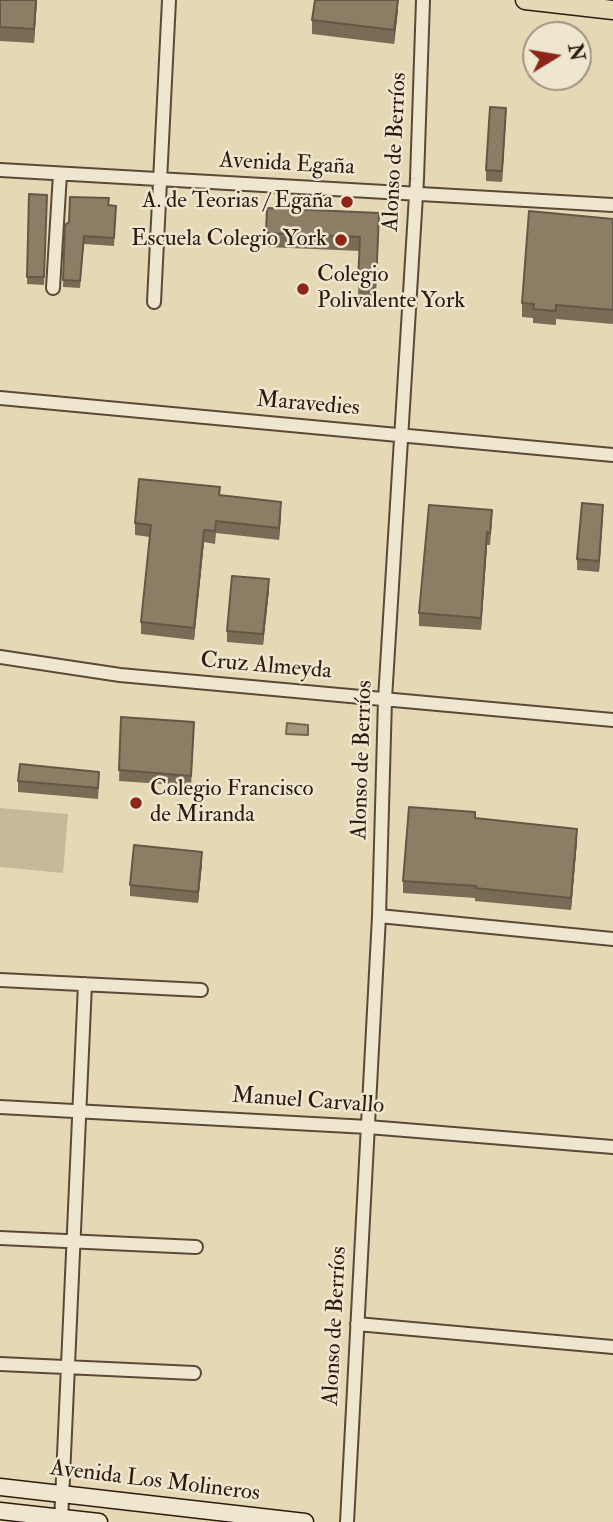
<!DOCTYPE html>
<html>
<head>
<meta charset="utf-8">
<style>
	body { margin:0 }
	#map { position:relative; width:613px; height:1522px; overflow:hidden; background:#e5d9b5; font-family:"IM FELL Double Pica",serif }
	canvas { display:block }
	.north { position:absolute; left:522px; top:21px; width:70px; height:70px; box-sizing:border-box; background:#eee6cf; border:2px solid #a19482; border-radius:50%; rotate:79deg; font-size:19px; font-weight:700; line-height:28px; text-align:center; color:#2d190f }
	.north::after { content:''; display:block; margin:auto; width:24px; height:32px; background:#8f2418; clip-path:polygon(50% 0,100% 100%,50% 72%,0 100%) }
</style>
</head>
<body>
<div id="map">
<canvas width="613" height="1522"></canvas>
<div class="north">N</div>
</div>
<script>
const ctx = document.querySelector('canvas').getContext('2d');
ctx.lineJoin = 'round';
function fill(path, color) { ctx.fillStyle = color; ctx.fill(path, 'evenodd'); }
function strokePath(path, color, width, dash) { ctx.strokeStyle = color; ctx.lineWidth = width; ctx.lineCap = dash ? 'butt' : 'round'; ctx.setLineDash(dash || []); ctx.stroke(path); }
function label(font, color, halo, rows, align = 'center') {
  ctx.font = font + ' "IM FELL Double Pica",serif'; ctx.lineWidth = 5; ctx.setLineDash([]); ctx.textBaseline = 'middle'; ctx.strokeStyle = halo; ctx.fillStyle = color; for (const [text, x, y, turn = 0] of rows) {
    ctx.save(); ctx.translate(x, y); ctx.rotate((+turn || 0) * Math.PI / 180); ctx.textAlign = isNaN(turn) ? turn : align; if (halo) ctx.strokeText(text, 0, 0); ctx.fillText(text, 0, 0); ctx.restore();
  }
}
fill(new Path2D(`
	M 0,808 L 68,814 L 63,873 L 0,867 Z`), '#c6b899');
const water = new Path2D(`
	M 287,723 L 308,725 L 308,735 L 286,734 Z`);
fill(water, '#a6987d');
strokePath(water, '#766551', 2);
const street = new Path2D(`
	M 0,170 L 613,205
	M 53,288 L 60,174
	M 154,302 L 169,0
	M 0,398 L 613,455
	M 0,657 L 120,675 L 613,720
	M 379,916 L 613,939
	M 0,980 L 201,990
	M 0,1107 L 368,1127 L 613,1147
	M 0,1238 L 196,1247
	M 357,1324 L 613,1347
	M 0,1364 L 194,1373
	M 61,1522 L 85,984
	M 347,1522 L 379,916 L 385,699 L 417,179 L 423,0`);
const secondary = new Path2D(`
	M 0,1487 L 305,1522
	M 0,1511 L 99,1522`);
const primary = new Path2D(`
	M 525,0 L 613,10`);
strokePath(street, '#5b4938', 16);
strokePath(secondary, '#2d190f', 19);
strokePath(primary, '#2d190f', 21);
strokePath(street, '#eee6cf', 12);
strokePath(secondary, '#eee6cf', 16);
strokePath(primary, '#e5d9b5', 18);
fill(new Path2D(`
	M 0,0 L 37,0 L 34,43 L 0,41 Z
	M 398,10 L 394,44 L 312,34 L 312,20 Z
	M 506,118 L 502,182 L 486,181 L 486,170 Z
	M 29,194 L 47,195 L 44,285 L 27,284 Z
	M 109,205 L 116,206 L 114,246 L 84,244 L 80,288 L 63,287 L 65,225 Z
	M 613,219 L 613,324 L 556,319 L 556,325 L 533,323 L 533,318 L 522,317 L 522,303 Z
	M 379,227 L 376,297 L 358,296 L 360,251 L 266,247 L 266,233 Z
	M 220,495 L 281,514 L 279,540 L 216,533 L 215,544 L 204,542 L 194,640 L 141,634 L 141,622 L 150,537 L 135,535 L 135,523 Z
	M 603,515 L 599,572 L 577,570 L 577,559 Z
	M 492,522 L 490,545 L 487,545 L 481,630 L 419,626 L 419,613 Z
	M 269,590 L 263,645 L 227,642 L 227,631 Z
	M 121,717 L 194,733 L 191,786 L 119,781 Z
	M 18,781 L 99,782 L 98,799 L 18,792 Z
	M 475,818 L 577,841 L 571,910 L 475,901 L 475,898 L 403,893 L 403,881 Z
	M 202,863 L 198,903 L 130,896 L 130,885 Z`), '#796c57');
fill(new Path2D(`
	M 36,0 L 37,0 L 34,43 L 34,29 Z
	M 398,0 L 398,10 L 394,44 L 394,30 Z
	M 506,108 L 506,118 L 502,182 L 502,171 Z
	M 281,502 L 281,514 L 279,540 L 279,528 Z
	M 603,505 L 603,515 L 599,572 L 599,561 Z
	M 204,530 L 204,542 L 194,640 L 194,628 Z
	M 487,532 L 487,545 L 481,630 L 481,618 Z
	M 269,579 L 269,590 L 263,645 L 263,634 Z
	M 577,829 L 577,841 L 571,910 L 571,898 Z
	M 202,852 L 202,863 L 198,903 L 198,892 Z`), '#635847');
const building = new Path2D(`
	M 0,0 L 36,0 L 34,29 L 0,27 Z
	M 315,0 L 398,0 L 394,30 L 312,20 Z
	M 490,107 L 506,108 L 502,171 L 486,170 Z
	M 29,194 L 47,195 L 44,277 L 27,277 Z
	M 70,197 L 109,198 L 108,205 L 116,206 L 114,238 L 84,236 L 80,281 L 63,280 L 65,225 L 69,222 Z
	M 267,208 L 379,213 L 376,283 L 358,282 L 360,237 L 266,233 Z
	M 529,211 L 613,219 L 613,310 L 556,305 L 556,311 L 533,309 L 534,304 L 522,303 Z
	M 139,479 L 220,487 L 219,495 L 281,502 L 279,528 L 216,521 L 215,531 L 204,530 L 194,628 L 141,622 L 151,525 L 135,523 Z
	M 582,503 L 603,505 L 599,561 L 577,559 Z
	M 429,505 L 492,510 L 490,533 L 487,532 L 481,618 L 419,613 Z
	M 232,576 L 269,579 L 263,634 L 227,631 Z
	M 121,717 L 194,722 L 191,776 L 119,770 Z
	M 20,764 L 99,772 L 98,788 L 18,781 Z
	M 409,807 L 475,812 L 475,818 L 577,829 L 571,898 L 475,888 L 476,886 L 403,881 Z
	M 134,845 L 202,852 L 198,892 L 130,885 Z`);
fill(building, '#8d7d65');
strokePath(building, '#635847', 2);
for (const [x, y, r, color] of [
	[347,202,7,"#8f2418"],
	[341,240,7,"#8f2418"],
	[303,289,7,"#8f2418"],
	[136,803,7,"#8f2418"]
]) { const dot = new Path2D(); dot.arc(x, y, r, 0, 2 * Math.PI); ctx.fillStyle = color; ctx.fill(dot); strokePath(dot, '#eee6cf', 2.5); }
label('23px', '#2d190f', '#eee6cf', [
	["Alonso de Berríos",396,152,-87],
	["Avenida Egaña",287,165,3],
	["Maravedies",308,405,5],
	["Cruz Almeyda",266,667,5],
	["Alonso de Berríos",363,760,-88],
	["Manuel Carvallo",308,1102,4],
	["Alonso de Berríos",336,1326,-87],
	["Avenida Los Molineros",155,1482,7]
]);
label('23px', '#2d190f', '#eee6cf', [
	["A. de Teorias / Egaña",333,202],
	["Escuela Colegio York",327,240],
	["Colegio",317,276,"left"],
	["Polivalente York",317,302,"left"],
	["Colegio Francisco",150,790,"left"],
	["de Miranda",150,816,"left"]
], 'right');
</script>
</body>
</html>
